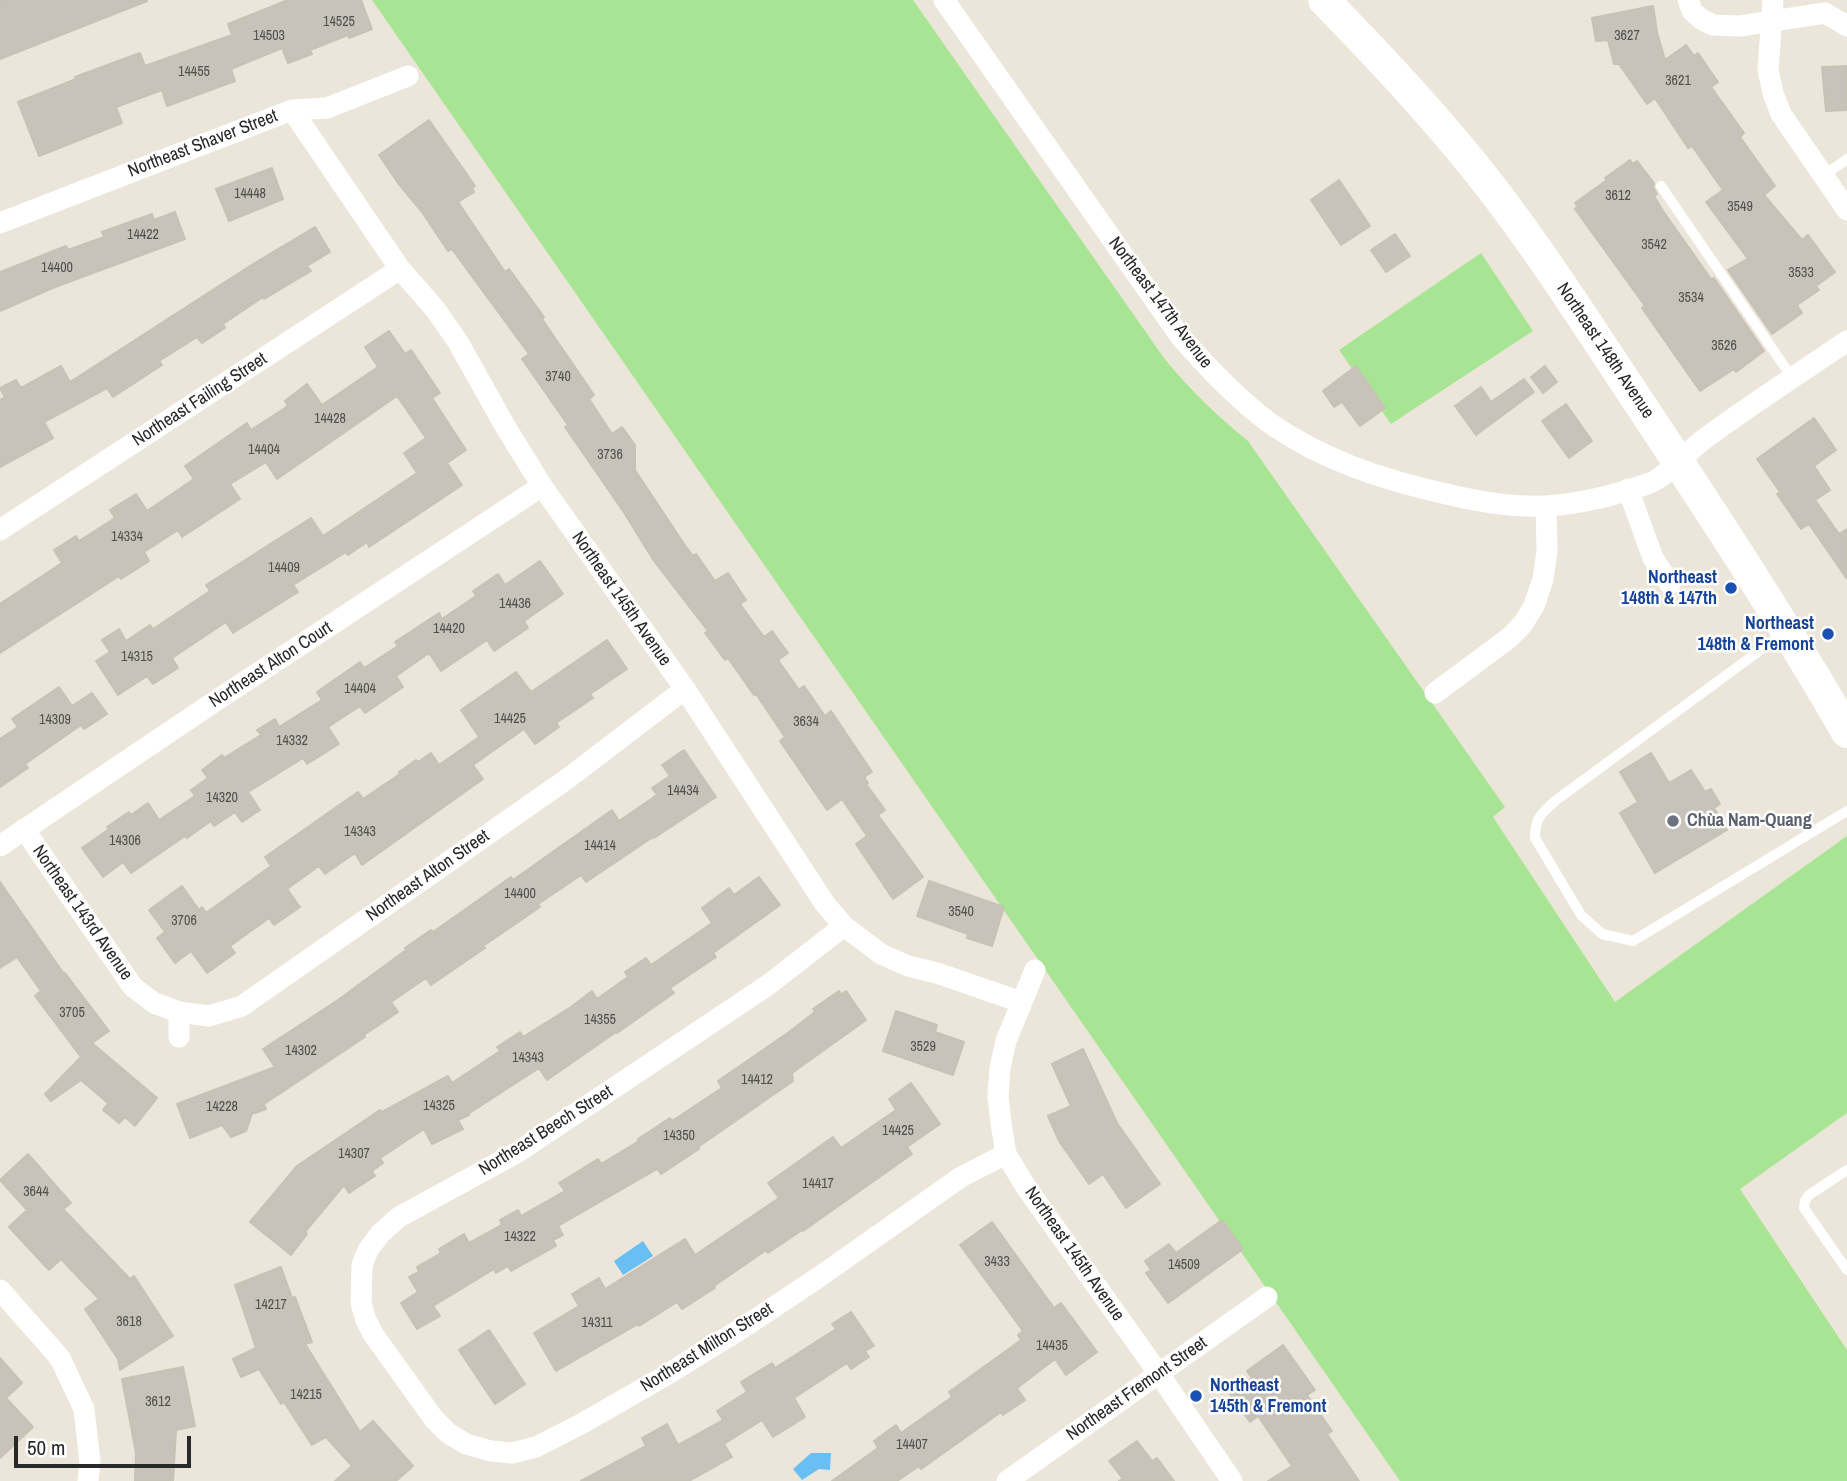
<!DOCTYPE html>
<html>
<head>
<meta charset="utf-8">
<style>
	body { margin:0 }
	#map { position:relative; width:1847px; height:1481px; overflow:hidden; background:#ece6da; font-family:"Archivo Narrow",sans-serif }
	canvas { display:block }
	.scale { position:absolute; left:14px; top:1436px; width:177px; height:32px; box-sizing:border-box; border:4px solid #292929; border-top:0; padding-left:9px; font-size:21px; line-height:24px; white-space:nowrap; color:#292929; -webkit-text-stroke:5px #fff; paint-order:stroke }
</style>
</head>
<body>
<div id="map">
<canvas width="1847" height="1481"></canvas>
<div class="scale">50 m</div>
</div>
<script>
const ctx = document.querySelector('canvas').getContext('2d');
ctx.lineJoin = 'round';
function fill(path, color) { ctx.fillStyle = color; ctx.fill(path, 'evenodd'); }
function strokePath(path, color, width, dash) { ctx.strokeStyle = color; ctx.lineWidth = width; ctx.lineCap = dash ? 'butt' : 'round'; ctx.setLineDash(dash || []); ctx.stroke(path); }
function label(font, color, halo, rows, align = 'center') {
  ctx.font = font + ' "Archivo Narrow",sans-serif'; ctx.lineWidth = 5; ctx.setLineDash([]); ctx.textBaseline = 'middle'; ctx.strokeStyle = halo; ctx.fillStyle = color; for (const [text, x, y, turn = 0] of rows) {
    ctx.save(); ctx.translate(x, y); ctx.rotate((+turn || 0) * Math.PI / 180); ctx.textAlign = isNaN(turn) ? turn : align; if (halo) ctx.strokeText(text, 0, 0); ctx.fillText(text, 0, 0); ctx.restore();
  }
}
fill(new Path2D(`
	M 372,0 L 913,0 L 1164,358 C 1189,389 1217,416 1248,441 L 1505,807 L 1493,817 L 1615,1002 L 1847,836 L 1847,1113 L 1740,1189 L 1847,1350 L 1847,1481 L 1400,1481 Z
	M 1481,253 L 1533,331 L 1391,424 L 1339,350 Z`), '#a7e594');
fill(new Path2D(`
	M 643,1241 L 653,1256 L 623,1275 L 614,1261 Z
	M 811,1453 L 831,1453 L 830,1470 L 819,1469 L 802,1480 L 793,1469 Z`), '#69bff2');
const building = new Path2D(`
	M 0,0 L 146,0 L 147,1 L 0,59 Z
	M 288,0 L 361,0 L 372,29 L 349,38 L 348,35 L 310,50 L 312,54 L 288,63 L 282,48 L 231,69 L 235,81 L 167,106 L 162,90 L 116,107 L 122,123 L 39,156 L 18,102 L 76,79 L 75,77 L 140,53 L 145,66 L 232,35 L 228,24 Z
	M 1653,6 L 1657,32 L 1665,60 L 1686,45 L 1694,56 L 1698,53 L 1718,82 L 1711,87 L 1744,133 L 1740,137 L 1775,186 L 1764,195 L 1802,240 L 1808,235 L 1835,272 L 1816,286 L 1819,290 L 1797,305 L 1802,313 L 1772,334 L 1728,270 L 1748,259 L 1706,202 L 1723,190 L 1692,146 L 1688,148 L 1655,98 L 1647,104 L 1619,64 L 1614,64 L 1608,40 L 1596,41 L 1592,18 Z
	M 1847,66 L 1847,110 L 1826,111 L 1822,67 Z
	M 429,120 L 475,186 L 472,188 L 474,192 L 458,202 L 505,272 L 509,269 L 544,317 L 542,319 L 594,395 L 589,399 L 612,434 L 622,427 L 635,445 L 635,470 L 684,544 L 693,556 L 696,554 L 715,581 L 728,573 L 746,600 L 740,604 L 764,637 L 772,631 L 788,653 L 778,660 L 799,690 L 804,686 L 825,716 L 831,711 L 872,772 L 864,777 L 868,783 L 866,784 L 885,810 L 878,815 L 923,877 L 893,899 L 856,844 L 867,836 L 842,799 L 827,810 L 780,741 L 785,737 L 756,694 L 754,695 L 728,658 L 725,660 L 705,633 L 708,631 L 654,561 L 623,511 L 565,427 L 568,425 L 522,359 L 529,354 L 452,249 L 448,251 L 422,212 L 398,183 L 379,155 Z
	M 1630,160 L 1633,164 L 1637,161 L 1654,183 L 1653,187 L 1657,194 L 1654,196 L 1663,211 L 1711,279 L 1714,278 L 1764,351 L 1736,372 L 1734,369 L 1700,391 L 1642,308 L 1645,306 L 1575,209 L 1578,206 L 1575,203 L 1607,180 L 1605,178 Z
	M 272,168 L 283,199 L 229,221 L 216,189 Z
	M 1339,180 L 1370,226 L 1341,245 L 1311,200 Z
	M 175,212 L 185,239 L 55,287 L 0,311 L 0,272 L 66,246 L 68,250 L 104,237 L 102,232 L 152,214 L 154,220 Z
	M 315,227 L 330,252 L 307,266 L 311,271 L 264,299 L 263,297 L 223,324 L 225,328 L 202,343 L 197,337 L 159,361 L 162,365 L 113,397 L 107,388 L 44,422 L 53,438 L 0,467 L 0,400 L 5,397 L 0,388 L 16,380 L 21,388 L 61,366 L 70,382 L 253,264 Z
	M 1395,234 L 1410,256 L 1386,272 L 1371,250 Z
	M 389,331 L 405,354 L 411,350 L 440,393 L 432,398 L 466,450 L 447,463 L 462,485 L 369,547 L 367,542 L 348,555 L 346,552 L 293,585 L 298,592 L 233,633 L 226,622 L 172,658 L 178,668 L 153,684 L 147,676 L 118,695 L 96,661 L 110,652 L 102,640 L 119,629 L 126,641 L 150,625 L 153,629 L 210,591 L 206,585 L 311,518 L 323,536 L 417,473 L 404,453 L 426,438 L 397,396 L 277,479 L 266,462 L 230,484 L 240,499 L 182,537 L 178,530 L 144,552 L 149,561 L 121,579 L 119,576 L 0,653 L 0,604 L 62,563 L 54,550 L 76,536 L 79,541 L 115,518 L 110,510 L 136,494 L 147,511 L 194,479 L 185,466 L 247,423 L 251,430 L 288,406 L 285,401 L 307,384 L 322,405 L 378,367 L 365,347 Z
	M 1356,366 L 1385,408 L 1360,426 L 1342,402 L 1334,407 L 1323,391 Z
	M 1545,366 L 1557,382 L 1543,393 L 1531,377 Z
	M 1524,379 L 1534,392 L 1476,435 L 1455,406 L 1481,387 L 1491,402 Z
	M 1566,404 L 1592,441 L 1569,458 L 1542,421 Z
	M 1814,418 L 1836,450 L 1814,466 L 1830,490 L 1815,500 L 1839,534 L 1847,529 L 1847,579 L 1809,524 L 1801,529 L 1777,494 L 1780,492 L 1757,459 Z
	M 540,561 L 563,594 L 524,621 L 528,628 L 494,651 L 487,640 L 441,671 L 429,653 L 396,676 L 403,687 L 365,713 L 360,706 L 328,727 L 339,744 L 307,764 L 303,758 L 248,792 L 260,810 L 242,822 L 235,812 L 214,826 L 211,821 L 187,838 L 185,836 L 131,873 L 123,862 L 103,877 L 82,848 L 109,829 L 107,827 L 129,812 L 131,815 L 148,803 L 159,820 L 195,796 L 191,790 L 208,778 L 202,770 L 222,755 L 224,758 L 261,735 L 257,730 L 275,719 L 279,727 L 322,700 L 317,692 L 360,662 L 364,668 L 398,646 L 395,642 L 439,613 L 442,619 L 476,596 L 473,591 L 498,574 L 505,585 Z
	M 607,640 L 627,669 L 590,694 L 593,698 L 556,723 L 559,727 L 535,744 L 524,729 L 473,765 L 483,779 L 362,865 L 355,853 L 325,874 L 319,866 L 287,889 L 300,907 L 274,925 L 269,918 L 230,946 L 235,953 L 207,973 L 191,951 L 175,963 L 157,938 L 165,932 L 149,910 L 182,886 L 199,910 L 202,907 L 206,913 L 271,866 L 265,857 L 358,792 L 363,799 L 400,774 L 399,772 L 416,760 L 418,762 L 431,753 L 439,765 L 479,737 L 461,710 L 516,672 L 531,692 Z
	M 59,687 L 72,706 L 92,693 L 107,714 L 84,729 L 81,725 L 25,764 L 28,768 L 0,787 L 0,739 L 18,727 L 12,719 Z
	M 684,750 L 716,797 L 654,838 L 653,837 L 586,882 L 581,875 L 538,904 L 540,907 L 483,946 L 485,948 L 431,985 L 426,978 L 391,1002 L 398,1012 L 364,1035 L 365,1037 L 264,1104 L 266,1109 L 252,1114 L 246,1131 L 231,1137 L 222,1125 L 190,1138 L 177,1104 L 275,1067 L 263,1049 L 338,1000 L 406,950 L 405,948 L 431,930 L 433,932 L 511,877 L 513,880 L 612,810 L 619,821 L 657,795 L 652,788 L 670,776 L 662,765 Z
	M 1651,753 L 1669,783 L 1691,770 L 1705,792 L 1711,789 L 1720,804 L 1714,808 L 1727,830 L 1655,873 L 1620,813 L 1638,802 L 1620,772 Z
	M 759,877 L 780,905 L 713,953 L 716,957 L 670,988 L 674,993 L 617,1033 L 616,1032 L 547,1080 L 539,1068 L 468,1114 L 469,1115 L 458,1120 L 463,1129 L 432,1144 L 424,1129 L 380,1158 L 383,1163 L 372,1171 L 375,1176 L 349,1193 L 344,1185 L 305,1232 L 307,1234 L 291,1255 L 250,1222 L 297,1166 L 380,1110 L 382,1112 L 448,1076 L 452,1083 L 500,1051 L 497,1047 L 520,1032 L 523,1037 L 571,1007 L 592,991 L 597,999 L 628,977 L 625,972 L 646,958 L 651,965 L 712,923 L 702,908 L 729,888 L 734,895 Z
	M 929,881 L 1004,907 L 992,946 L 967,938 L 968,934 L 917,916 Z
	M 0,882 L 64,974 L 65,973 L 109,1031 L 92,1043 L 157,1098 L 135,1126 L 125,1117 L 119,1123 L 103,1110 L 108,1103 L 81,1080 L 51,1101 L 45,1094 L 81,1057 L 35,996 L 41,991 L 17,957 L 0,968 Z
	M 839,991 L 841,995 L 846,991 L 866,1020 L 792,1073 L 793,1081 L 698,1147 L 699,1149 L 661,1174 L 657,1169 L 558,1226 L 563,1235 L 553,1240 L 556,1246 L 511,1271 L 508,1266 L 496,1273 L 494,1269 L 433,1306 L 440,1316 L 417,1329 L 401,1303 L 418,1292 L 409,1277 L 419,1272 L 417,1267 L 441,1253 L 439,1249 L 464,1234 L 469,1243 L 502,1225 L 500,1220 L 518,1210 L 521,1216 L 565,1191 L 559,1183 L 598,1159 L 601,1164 L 639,1141 L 638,1139 L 670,1118 L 672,1121 L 722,1088 L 718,1081 L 789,1032 L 815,1012 L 813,1009 Z
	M 896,1011 L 937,1025 L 935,1032 L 964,1042 L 953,1075 L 883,1051 Z
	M 1083,1049 L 1117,1123 L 1160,1184 L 1126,1208 L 1103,1174 L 1089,1184 L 1059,1141 L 1048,1116 L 1071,1106 L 1052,1064 Z
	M 911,1083 L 940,1124 L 907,1147 L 912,1154 L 803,1231 L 802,1230 L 768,1253 L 766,1250 L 714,1286 L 715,1288 L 682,1309 L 677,1302 L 639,1326 L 638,1324 L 556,1371 L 534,1333 L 579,1306 L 572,1294 L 599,1278 L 605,1289 L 685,1239 L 695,1255 L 779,1198 L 768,1183 L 833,1137 L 841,1148 L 896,1110 L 889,1099 Z
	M 28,1154 L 71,1203 L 63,1209 L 130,1279 L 134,1276 L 173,1336 L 120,1370 L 118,1359 L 85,1309 L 99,1299 L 61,1259 L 49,1270 L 9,1227 L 27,1210 L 0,1180 Z
	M 1222,1220 L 1243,1249 L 1168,1303 L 1146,1273 L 1151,1270 L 1145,1261 L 1169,1244 L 1176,1253 Z
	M 992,1222 L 1054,1308 L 1061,1303 L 1097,1352 L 1066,1375 L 1055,1359 L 1017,1388 L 1025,1400 L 1003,1415 L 1001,1412 L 921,1469 L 919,1466 L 897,1481 L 832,1481 L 878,1448 L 874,1441 L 896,1425 L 901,1433 L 952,1397 L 949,1392 L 1021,1340 L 1018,1335 L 1023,1331 L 960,1245 Z
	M 281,1267 L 292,1298 L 295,1297 L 312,1342 L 305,1344 L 360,1432 L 373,1421 L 413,1466 L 396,1481 L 335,1481 L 352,1466 L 326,1437 L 312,1445 L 284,1402 L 281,1404 L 259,1369 L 241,1377 L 233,1359 L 256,1348 L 235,1285 Z
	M 851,1312 L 874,1346 L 865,1351 L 869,1357 L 851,1369 L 847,1363 L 794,1398 L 805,1417 L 773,1437 L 762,1420 L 724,1444 L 732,1457 L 689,1481 L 581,1481 L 646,1446 L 642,1438 L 667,1424 L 678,1445 L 723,1420 L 717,1411 L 747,1392 L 741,1382 L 772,1363 L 775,1368 L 836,1329 L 832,1324 Z
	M 489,1330 L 525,1384 L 495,1404 L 459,1350 Z
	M 1283,1345 L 1315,1390 L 1307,1395 L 1332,1431 L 1327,1434 L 1359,1481 L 1268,1481 L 1292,1466 L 1258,1416 L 1250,1422 L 1230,1394 L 1252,1378 L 1247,1371 Z
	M 0,1358 L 22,1383 L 6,1398 L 33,1427 L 0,1458 Z
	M 183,1367 L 195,1426 L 176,1430 L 173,1481 L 135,1481 L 136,1453 L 122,1379 Z
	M 1137,1441 L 1152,1461 L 1157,1458 L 1174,1481 L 1119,1481 L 1123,1479 L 1109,1461 Z`);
fill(building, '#c7c3ba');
strokePath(building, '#c7c2b4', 2);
strokePath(new Path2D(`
	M 1823,176 L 1847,159
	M 1661,186 L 1793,379
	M 1785,632 L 1555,801 C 1541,814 1535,818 1535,838 L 1581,915 L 1602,934 L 1633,941 L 1847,811
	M 1847,1170 L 1809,1195 L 1805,1201 L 1804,1208 L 1847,1270`), '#fff', 10);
strokePath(new Path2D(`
	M 944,0 L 1180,336 C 1208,368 1237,399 1271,424 C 1323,460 1381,479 1442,493 C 1475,501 1512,508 1546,506 C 1579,504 1619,494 1650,483 C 1666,477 1688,451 1703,440 C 1750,405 1799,374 1847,341
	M 1688,0 L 1692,11 L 1701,19 L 1713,25 L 1740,26 L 1825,13 L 1847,26
	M 1773,0 L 1768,70 L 1773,93 L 1781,114 L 1847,210
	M 292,110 L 400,269 L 435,309 L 458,342 L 505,426 L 542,486 L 685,689 L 825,904 L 844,926 L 881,954 L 908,966 L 937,973 L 1021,1002
	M 0,223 L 292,110 L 327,108 L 408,76
	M 1628,489 L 1653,558 L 1670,584
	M 0,530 L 400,269
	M 1435,693 L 1509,638 L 1522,625 L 1534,606 L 1543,579 L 1547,551 L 1546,506
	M 24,829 L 133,987 L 154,1003 L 179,1012 L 209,1016 L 242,1006 L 567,779 L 685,689
	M 0,846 L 217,700 L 542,486
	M 844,926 L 768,985 L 518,1152 L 399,1217 L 380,1234 L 368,1250 L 362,1265 L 361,1303 L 366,1320 L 373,1334 L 434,1419 L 448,1433 L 466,1444 L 491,1451 L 512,1453 L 536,1447 L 583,1423 L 663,1377 L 744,1327 L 819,1277 L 961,1177 L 1006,1154
	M 1035,970 L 1006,1041 L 1000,1068 L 998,1096 L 1001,1123 L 1006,1154 L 1026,1187 L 1159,1374 L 1232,1481
	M 179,1037 L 179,1012
	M 0,1290 L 60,1358 L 84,1409 L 90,1462 L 88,1481
	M 1007,1481 L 1267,1297`), '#fff', 21);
strokePath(new Path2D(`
	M 1324,0 C 1382,60 1439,120 1490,186 C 1548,261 1599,343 1652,422 C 1719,524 1786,626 1847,732`), '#fff', 32);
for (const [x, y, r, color] of [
	[1731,588,7,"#1a4fb4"],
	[1828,634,7,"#1a4fb4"],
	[1673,821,7,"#6b7280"],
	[1196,1396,7,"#1a4fb4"]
]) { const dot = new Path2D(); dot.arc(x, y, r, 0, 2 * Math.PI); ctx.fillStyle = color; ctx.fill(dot); strokePath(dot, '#fff', 2.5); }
label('14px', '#50504d', null, [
	["14525",339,22],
	["14503",269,36],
	["3627",1627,36],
	["14455",194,72],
	["3621",1678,81],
	["14448",250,194],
	["3612",1618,196],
	["3549",1740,207],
	["14422",143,235],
	["3542",1654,245],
	["14400",57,268],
	["3533",1801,273],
	["3534",1691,298],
	["3526",1724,346],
	["3740",558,377],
	["14428",330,419],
	["14404",264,450],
	["3736",610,455],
	["14334",127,537],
	["14409",284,568],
	["14436",515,604],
	["14420",449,629],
	["14315",137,657],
	["14404",360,689],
	["14425",510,719],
	["14309",55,720],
	["3634",806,722],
	["14332",292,741],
	["14434",683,791],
	["14320",222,798],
	["14343",360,832],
	["14306",125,841],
	["14414",600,846],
	["14400",520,894],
	["3540",961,912],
	["3706",184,921],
	["3705",72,1013],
	["14355",600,1020],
	["3529",923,1047],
	["14302",301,1051],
	["14343",528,1058],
	["14412",757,1080],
	["14325",439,1106],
	["14228",222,1107],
	["14425",898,1131],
	["14350",679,1136],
	["14307",354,1154],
	["14417",818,1184],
	["3644",36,1192],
	["14322",520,1237],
	["3433",997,1262],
	["14509",1184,1265],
	["14217",271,1305],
	["3618",129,1322],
	["14311",597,1323],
	["14435",1052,1346],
	["14215",306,1395],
	["3612",158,1402],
	["14407",912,1445]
]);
label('18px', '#292929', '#fff', [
	["Northeast Shaver Street",203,144,-21],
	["Northeast 147th Avenue",1160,303,53],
	["Northeast 148th Avenue",1605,351,56],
	["Northeast Failing Street",200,400,-33],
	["Northeast 145th Avenue",621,599,55],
	["Northeast Alton Court",271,665,-33],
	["Northeast Alton Street",428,876,-35],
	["Northeast 143rd Avenue",82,913,55],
	["Northeast Beech Street",546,1131,-32],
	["Northeast 145th Avenue",1074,1254,55],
	["Northeast Milton Street",707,1348,-32],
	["Northeast Fremont Street",1137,1389,-35]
]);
label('bold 18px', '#164399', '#fff', [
	["Northeast",1717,578],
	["148th & 147th",1717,599],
	["Northeast",1814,624],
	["148th & Fremont",1814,645],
	["Northeast",1210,1386,"left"],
	["145th & Fremont",1210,1407,"left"]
], 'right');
label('bold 18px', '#5b616d', '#fff', [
	["Chùa Nam-Quang",1687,821]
], 'left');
</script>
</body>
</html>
